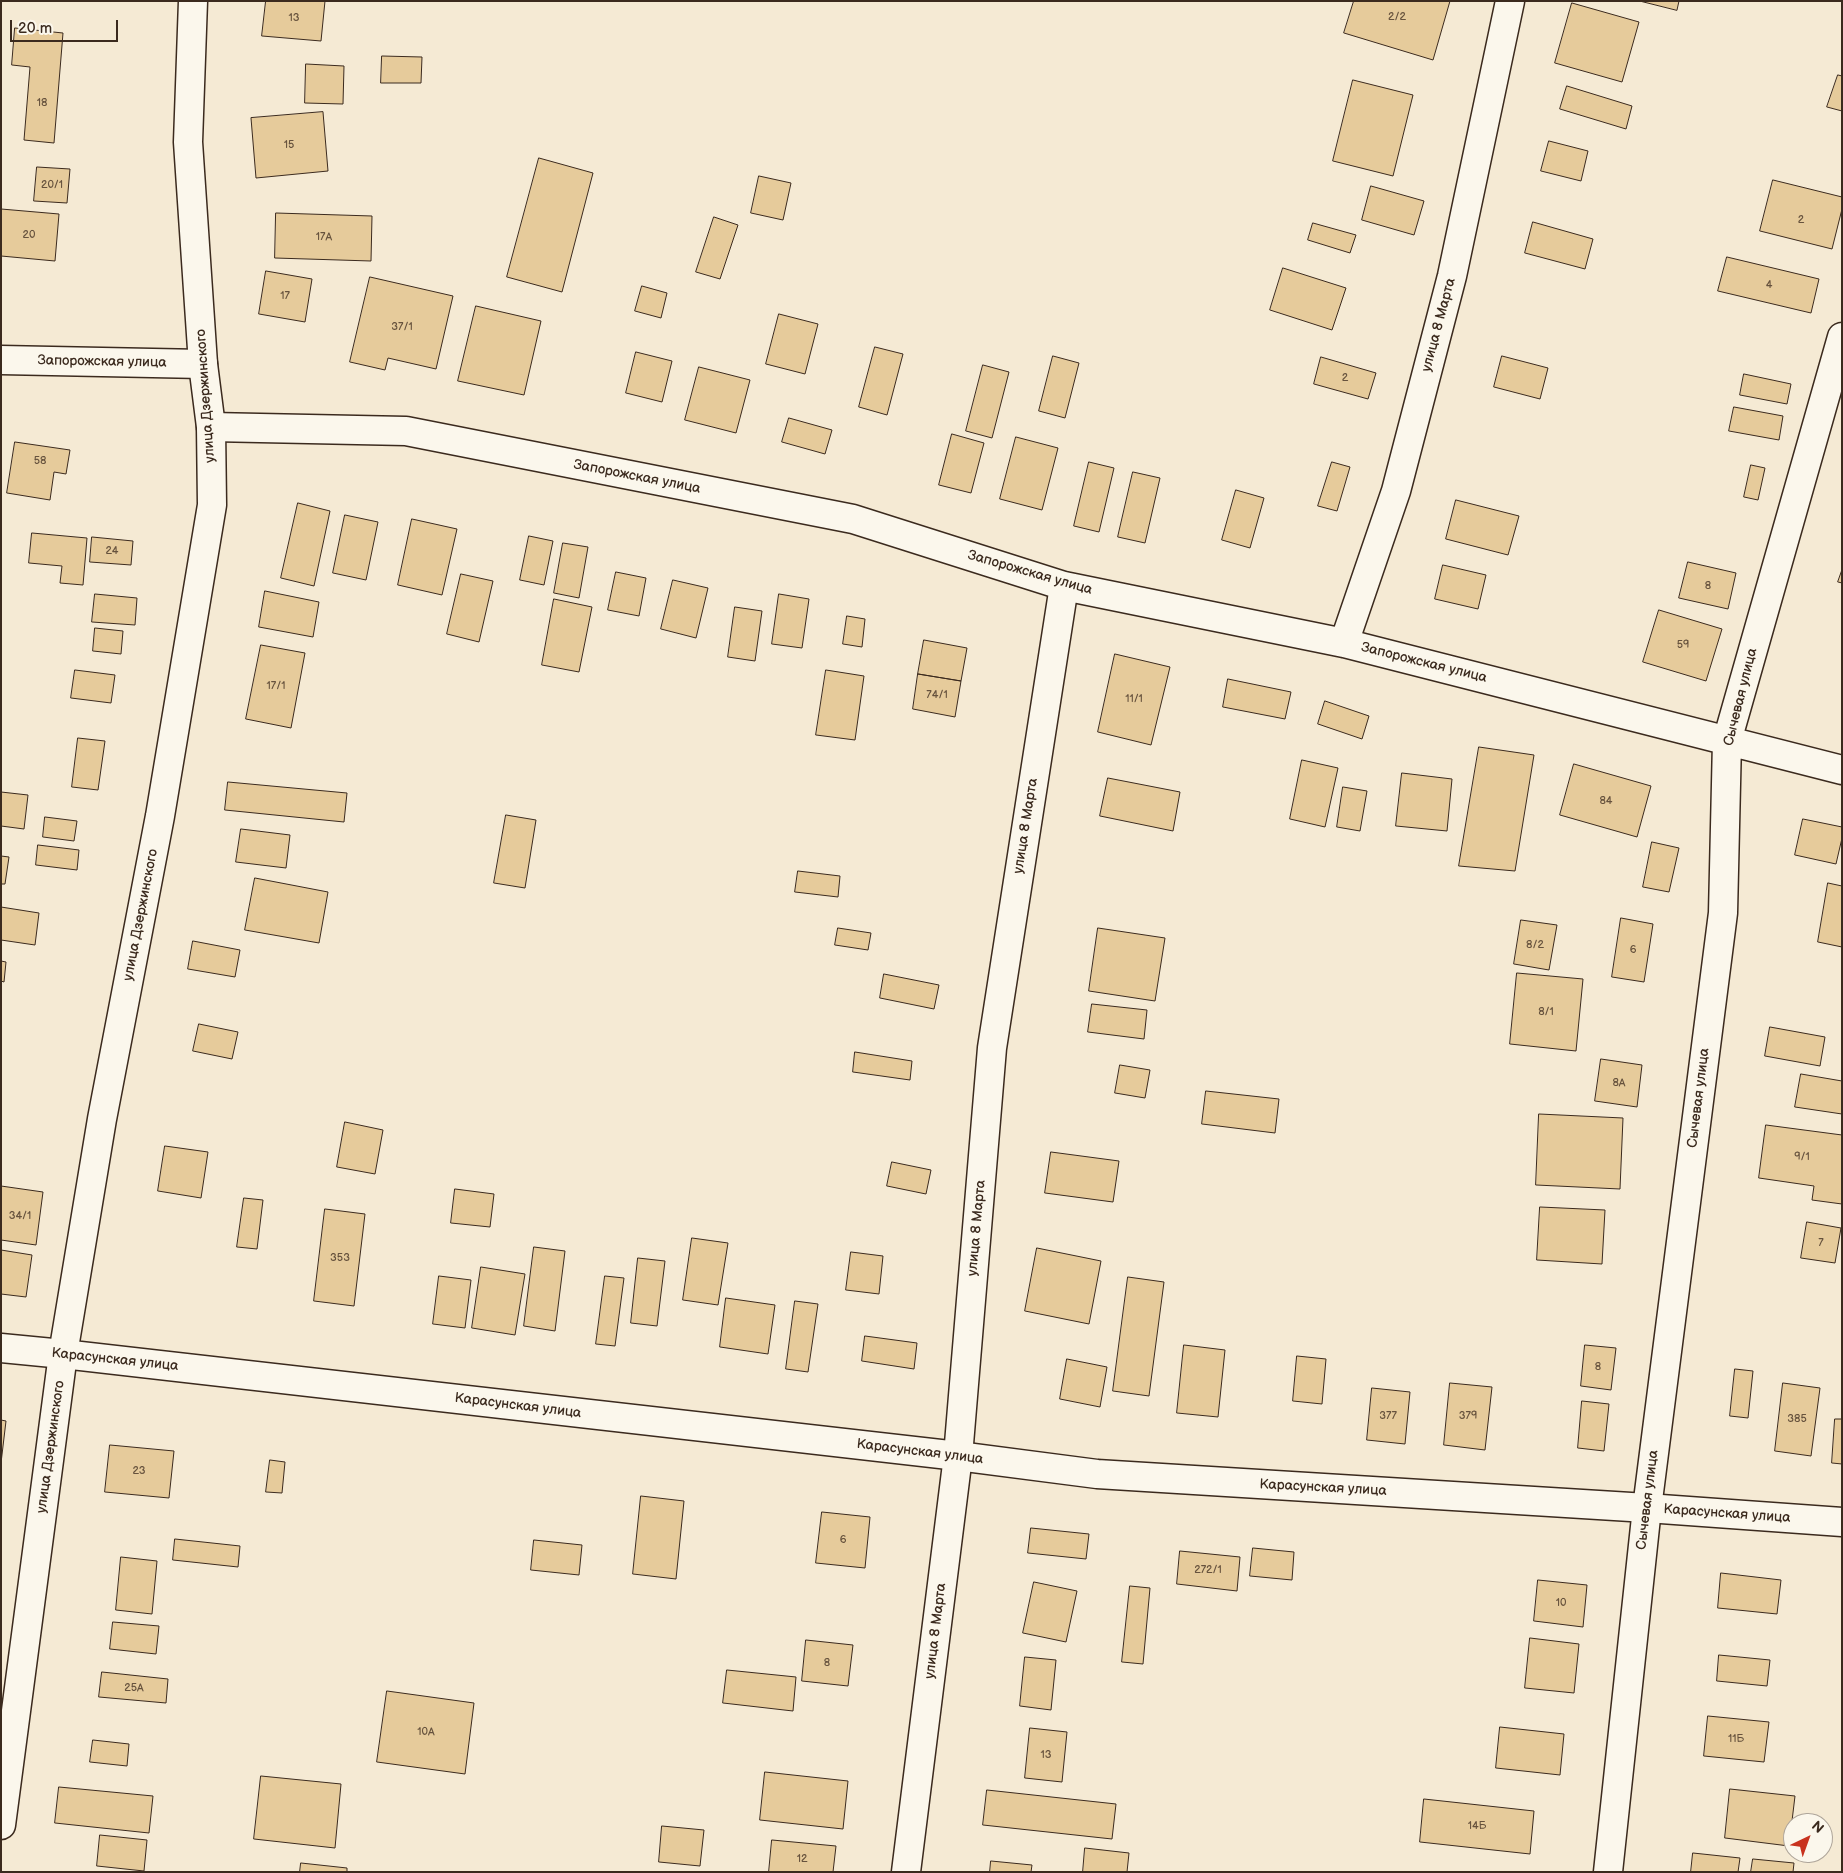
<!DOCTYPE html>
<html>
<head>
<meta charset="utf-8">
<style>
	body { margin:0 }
	#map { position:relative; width:1843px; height:1873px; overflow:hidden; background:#f5ead4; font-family:"Balsamiq Sans",sans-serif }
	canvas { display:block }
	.frame { position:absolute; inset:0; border:2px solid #3b2a1e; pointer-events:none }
	.north { position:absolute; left:1783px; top:1813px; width:50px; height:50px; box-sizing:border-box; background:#fbf7ec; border:1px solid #aea59a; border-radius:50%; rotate:42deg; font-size:14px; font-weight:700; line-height:20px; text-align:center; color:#3b2a1e }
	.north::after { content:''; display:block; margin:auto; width:18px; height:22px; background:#c8321e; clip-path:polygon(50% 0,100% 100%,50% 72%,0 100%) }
	.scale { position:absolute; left:10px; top:20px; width:108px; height:22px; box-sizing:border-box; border:2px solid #3b2a1e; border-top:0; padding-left:6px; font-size:15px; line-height:18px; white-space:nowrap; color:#3b2a1e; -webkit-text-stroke:4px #fbf7ec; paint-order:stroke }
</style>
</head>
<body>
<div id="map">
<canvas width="1843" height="1873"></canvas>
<div class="frame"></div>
<div class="north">N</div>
<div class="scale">20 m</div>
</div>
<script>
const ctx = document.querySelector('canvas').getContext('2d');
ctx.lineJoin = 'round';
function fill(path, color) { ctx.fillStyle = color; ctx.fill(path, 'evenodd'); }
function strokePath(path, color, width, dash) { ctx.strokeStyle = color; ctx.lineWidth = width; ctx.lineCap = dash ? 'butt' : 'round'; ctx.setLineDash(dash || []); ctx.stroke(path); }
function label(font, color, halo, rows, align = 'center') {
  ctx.font = font + ' "Balsamiq Sans",sans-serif'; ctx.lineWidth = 4; ctx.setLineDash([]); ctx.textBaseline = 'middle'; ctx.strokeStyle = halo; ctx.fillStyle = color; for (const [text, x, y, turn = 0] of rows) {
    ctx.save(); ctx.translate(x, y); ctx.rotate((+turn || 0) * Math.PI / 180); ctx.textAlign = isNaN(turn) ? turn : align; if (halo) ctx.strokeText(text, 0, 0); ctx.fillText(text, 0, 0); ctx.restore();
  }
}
const building = new Path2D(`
	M 266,1 L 325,1 L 321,41 L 262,36 Z
	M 1354,1 L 1450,1 L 1433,60 L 1344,33 Z
	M 1640,1 L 1679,1 L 1677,10 Z
	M 1572,3 L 1639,22 L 1622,82 L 1555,63 Z
	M 15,28 L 63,33 L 54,143 L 24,140 L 30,67 L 12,65 Z
	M 382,56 L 422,57 L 421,83 L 381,83 Z
	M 306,64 L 344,66 L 343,104 L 305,103 Z
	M 1838,75 L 1842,76 L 1842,111 L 1827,107 Z
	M 1353,80 L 1413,95 L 1393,176 L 1333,161 Z
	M 1567,86 L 1632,106 L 1626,129 L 1560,109 Z
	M 323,112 L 328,171 L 256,178 L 251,118 Z
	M 1549,141 L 1588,151 L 1581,181 L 1541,171 Z
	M 539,158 L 593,173 L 562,292 L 507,277 Z
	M 37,167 L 70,169 L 67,203 L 34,201 Z
	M 759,176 L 791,183 L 783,220 L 751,213 Z
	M 1773,180 L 1842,197 L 1842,209 L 1832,249 L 1760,231 Z
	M 1371,186 L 1424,201 L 1414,235 L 1362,220 Z
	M 1,209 L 59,214 L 55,261 L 1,256 Z
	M 276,213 L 372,216 L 371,261 L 275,258 Z
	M 714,217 L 738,225 L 720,279 L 696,272 Z
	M 1533,222 L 1593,239 L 1585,269 L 1525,253 Z
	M 1313,223 L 1356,235 L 1350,253 L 1308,240 Z
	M 1727,257 L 1819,279 L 1811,313 L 1718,291 Z
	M 1283,268 L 1346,288 L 1332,330 L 1270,310 Z
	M 266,271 L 312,279 L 305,322 L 259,314 Z
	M 370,277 L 453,296 L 436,369 L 388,358 L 385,370 L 350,362 Z
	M 642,286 L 667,293 L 661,318 L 635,311 Z
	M 476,306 L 541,321 L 524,395 L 458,381 Z
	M 779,314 L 818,324 L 805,374 L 766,364 Z
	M 875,347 L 903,354 L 887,415 L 859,407 Z
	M 636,352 L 672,361 L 662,402 L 626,393 Z
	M 1053,356 L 1079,363 L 1065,418 L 1039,411 Z
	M 1502,356 L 1548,368 L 1540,399 L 1494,387 Z
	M 1321,357 L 1376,373 L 1368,399 L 1314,384 Z
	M 983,365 L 1009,372 L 992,438 L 966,431 Z
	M 699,367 L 750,380 L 736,433 L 685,420 Z
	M 1744,374 L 1791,384 L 1787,404 L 1740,395 Z
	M 1734,407 L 1783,416 L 1779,440 L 1729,431 Z
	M 789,418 L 832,430 L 825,454 L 782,442 Z
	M 952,434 L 984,443 L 971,493 L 939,485 Z
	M 1016,437 L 1058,448 L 1042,510 L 1000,499 Z
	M 15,442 L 70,450 L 66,474 L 54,472 L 50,500 L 7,493 Z
	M 1089,462 L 1114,468 L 1099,532 L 1074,526 Z
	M 1332,462 L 1350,467 L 1337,511 L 1318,506 Z
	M 1751,465 L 1765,468 L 1758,500 L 1744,497 Z
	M 1133,472 L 1160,478 L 1145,543 L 1118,537 Z
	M 1236,490 L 1264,498 L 1250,548 L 1222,540 Z
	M 1456,500 L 1519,516 L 1508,555 L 1446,539 Z
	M 298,503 L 330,511 L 314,586 L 281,578 Z
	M 345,515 L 378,522 L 366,580 L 333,573 Z
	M 412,519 L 457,529 L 442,595 L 398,585 Z
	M 32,533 L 87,538 L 83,585 L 60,583 L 62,566 L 29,563 Z
	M 529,536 L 553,541 L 544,585 L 520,580 Z
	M 92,537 L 133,541 L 131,565 L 90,562 Z
	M 563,543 L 588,547 L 579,598 L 554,593 Z
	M 1688,562 L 1736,573 L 1728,609 L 1679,598 Z
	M 1443,565 L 1486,575 L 1478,609 L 1435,599 Z
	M 1842,570 L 1842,583 L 1838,582 Z
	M 616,572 L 646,578 L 639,616 L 608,610 Z
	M 461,574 L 493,581 L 479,642 L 447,634 Z
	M 673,580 L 708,588 L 696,638 L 661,629 Z
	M 265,591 L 319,602 L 313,637 L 259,627 Z
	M 95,594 L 137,598 L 135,625 L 92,622 Z
	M 779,594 L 809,599 L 802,648 L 772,644 Z
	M 554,599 L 592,607 L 579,672 L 542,665 Z
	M 735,607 L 762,611 L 755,661 L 728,657 Z
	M 1659,610 L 1722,629 L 1706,681 L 1643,662 Z
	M 847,616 L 865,619 L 862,647 L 843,644 Z
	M 95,628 L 123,631 L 121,654 L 93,651 Z
	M 924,640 L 967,648 L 961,681 L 918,674 Z
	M 261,645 L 305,653 L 291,728 L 246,719 Z
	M 1115,654 L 1170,667 L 1151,745 L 1098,732 Z
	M 75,670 L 115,675 L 111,703 L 71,698 Z
	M 826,670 L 864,676 L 855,740 L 816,735 Z
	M 918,674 L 961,681 L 955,717 L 913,709 Z
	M 1228,679 L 1291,692 L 1285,719 L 1223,707 Z
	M 1325,701 L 1369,716 L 1362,739 L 1318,724 Z
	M 78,738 L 105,741 L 98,790 L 72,787 Z
	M 1479,747 L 1534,755 L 1515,871 L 1459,866 Z
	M 1302,760 L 1338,768 L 1325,827 L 1290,819 Z
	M 1574,764 L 1651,786 L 1637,837 L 1560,815 Z
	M 1402,773 L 1452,779 L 1447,831 L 1396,826 Z
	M 1108,778 L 1180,792 L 1173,831 L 1100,816 Z
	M 228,782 L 347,793 L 344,822 L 225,810 Z
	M 1343,787 L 1367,791 L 1360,831 L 1337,827 Z
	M 1,792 L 28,795 L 24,829 L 1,826 Z
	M 506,815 L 536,820 L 525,888 L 494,883 Z
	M 45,817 L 77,821 L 74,841 L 43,837 Z
	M 1803,819 L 1842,827 L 1842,838 L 1836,864 L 1795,855 Z
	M 241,829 L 290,835 L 286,868 L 236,862 Z
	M 1652,842 L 1679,848 L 1669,892 L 1643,887 Z
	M 38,845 L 79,850 L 77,870 L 36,865 Z
	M 1,856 L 9,857 L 5,884 L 1,884 Z
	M 798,871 L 840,876 L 838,897 L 795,892 Z
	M 255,878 L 328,892 L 319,943 L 245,930 Z
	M 1828,883 L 1842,886 L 1842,947 L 1818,942 Z
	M 1,907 L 39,913 L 35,945 L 1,940 Z
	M 1621,918 L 1653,924 L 1644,982 L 1612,977 Z
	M 1521,920 L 1557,925 L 1549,970 L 1514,964 Z
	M 838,928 L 871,933 L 868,950 L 835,945 Z
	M 1098,928 L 1165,938 L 1155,1001 L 1089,991 Z
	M 193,941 L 240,950 L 235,977 L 188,969 Z
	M 1,961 L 6,962 L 4,982 L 1,981 Z
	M 1517,973 L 1583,979 L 1576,1051 L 1510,1044 Z
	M 884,974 L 939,985 L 934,1009 L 880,998 Z
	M 1092,1004 L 1147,1010 L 1144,1039 L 1088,1032 Z
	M 199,1024 L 238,1032 L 232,1059 L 193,1051 Z
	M 1770,1027 L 1825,1037 L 1820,1066 L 1765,1056 Z
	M 855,1052 L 912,1061 L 910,1080 L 853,1072 Z
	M 1601,1059 L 1642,1065 L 1637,1107 L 1595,1101 Z
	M 1120,1065 L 1150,1070 L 1145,1098 L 1115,1093 Z
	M 1801,1074 L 1842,1081 L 1842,1114 L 1795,1107 Z
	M 1206,1091 L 1279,1099 L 1275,1133 L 1202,1124 Z
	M 1539,1114 L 1623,1118 L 1620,1189 L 1536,1185 Z
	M 345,1122 L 383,1130 L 375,1174 L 337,1167 Z
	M 1766,1125 L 1842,1135 L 1842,1204 L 1812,1200 L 1814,1186 L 1759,1178 Z
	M 165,1146 L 208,1152 L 201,1198 L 158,1191 Z
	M 1051,1152 L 1119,1161 L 1113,1202 L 1045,1193 Z
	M 892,1162 L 931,1170 L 926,1194 L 887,1186 Z
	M 1,1186 L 43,1192 L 36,1245 L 1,1240 Z
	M 455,1189 L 494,1194 L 490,1227 L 451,1223 Z
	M 244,1198 L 263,1200 L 257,1249 L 237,1247 Z
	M 1540,1207 L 1605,1210 L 1602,1264 L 1537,1260 Z
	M 325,1209 L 365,1214 L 354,1306 L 314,1301 Z
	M 1807,1222 L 1841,1228 L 1835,1263 L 1801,1258 Z
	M 692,1238 L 728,1243 L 718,1305 L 683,1300 Z
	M 534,1247 L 565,1251 L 555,1331 L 524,1326 Z
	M 1037,1248 L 1101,1261 L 1089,1324 L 1025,1311 Z
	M 1,1250 L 32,1255 L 26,1297 L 1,1294 Z
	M 851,1252 L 883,1256 L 879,1294 L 846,1290 Z
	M 638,1258 L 665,1261 L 657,1326 L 631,1323 Z
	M 481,1267 L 525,1274 L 515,1335 L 472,1328 Z
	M 439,1276 L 471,1280 L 465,1328 L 433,1324 Z
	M 605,1276 L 624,1278 L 615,1346 L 596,1344 Z
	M 1128,1277 L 1164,1282 L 1149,1396 L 1113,1391 Z
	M 726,1298 L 775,1305 L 768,1354 L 720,1347 Z
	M 795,1301 L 818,1304 L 808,1372 L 786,1369 Z
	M 865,1336 L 917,1343 L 914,1369 L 862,1361 Z
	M 1184,1345 L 1225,1350 L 1218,1417 L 1177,1413 Z
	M 1585,1345 L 1616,1348 L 1611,1390 L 1581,1386 Z
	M 1297,1356 L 1326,1359 L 1322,1404 L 1293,1401 Z
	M 1067,1359 L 1107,1367 L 1100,1407 L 1060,1399 Z
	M 1735,1369 L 1753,1371 L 1748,1418 L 1730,1416 Z
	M 1450,1383 L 1492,1387 L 1485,1450 L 1444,1445 Z
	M 1783,1383 L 1820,1388 L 1811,1456 L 1775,1451 Z
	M 1372,1388 L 1410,1392 L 1405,1444 L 1367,1440 Z
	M 1582,1401 L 1609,1404 L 1604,1451 L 1578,1448 Z
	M 1835,1419 L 1842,1419 L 1842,1464 L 1832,1463 Z
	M 1,1420 L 6,1421 L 1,1463 Z
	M 110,1445 L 174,1451 L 169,1498 L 105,1492 Z
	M 270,1460 L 285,1462 L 282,1493 L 266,1492 Z
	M 641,1496 L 684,1501 L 676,1579 L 633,1574 Z
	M 822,1512 L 870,1517 L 865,1568 L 816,1563 Z
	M 1031,1528 L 1089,1534 L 1086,1559 L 1028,1553 Z
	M 175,1539 L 240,1546 L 238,1567 L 173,1560 Z
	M 534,1540 L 582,1545 L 579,1575 L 531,1570 Z
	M 1253,1548 L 1294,1552 L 1292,1580 L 1250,1576 Z
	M 1180,1551 L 1240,1557 L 1237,1591 L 1177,1584 Z
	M 121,1557 L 157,1561 L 152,1614 L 116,1610 Z
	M 1721,1573 L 1781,1580 L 1777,1614 L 1718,1608 Z
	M 1538,1580 L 1587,1585 L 1583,1627 L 1534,1621 Z
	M 1034,1582 L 1077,1591 L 1066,1642 L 1023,1633 Z
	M 1130,1586 L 1150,1588 L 1143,1664 L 1122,1662 Z
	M 113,1622 L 159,1626 L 156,1654 L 110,1649 Z
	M 1530,1638 L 1579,1644 L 1574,1693 L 1525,1688 Z
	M 806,1640 L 853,1645 L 848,1686 L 802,1681 Z
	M 1719,1655 L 1770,1660 L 1767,1686 L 1717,1681 Z
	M 1025,1657 L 1056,1660 L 1051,1710 L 1020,1706 Z
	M 727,1670 L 796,1677 L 793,1711 L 723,1703 Z
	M 102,1672 L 168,1679 L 166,1703 L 99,1697 Z
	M 387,1691 L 474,1703 L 465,1774 L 377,1762 Z
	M 1708,1716 L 1769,1722 L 1764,1762 L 1704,1756 Z
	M 1500,1727 L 1564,1734 L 1560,1775 L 1496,1768 Z
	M 1030,1728 L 1067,1732 L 1062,1782 L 1025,1778 Z
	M 93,1740 L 129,1744 L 127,1766 L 90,1762 Z
	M 765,1772 L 848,1781 L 843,1829 L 760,1820 Z
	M 261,1776 L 341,1784 L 335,1848 L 254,1839 Z
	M 59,1787 L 153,1796 L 149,1833 L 55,1823 Z
	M 1730,1789 L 1795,1796 L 1789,1846 L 1725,1838 Z
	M 987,1790 L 1116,1804 L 1112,1839 L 983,1825 Z
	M 1424,1799 L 1534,1811 L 1530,1854 L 1420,1842 Z
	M 662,1826 L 704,1830 L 700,1866 L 659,1862 Z
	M 100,1835 L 147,1840 L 144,1871 L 97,1866 Z
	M 772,1840 L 836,1846 L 833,1872 L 769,1872 Z
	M 1085,1848 L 1129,1853 L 1127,1872 L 1083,1872 Z
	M 1693,1853 L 1740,1858 L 1738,1872 L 1691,1872 Z
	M 1753,1859 L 1794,1863 L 1793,1872 L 1751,1872 Z
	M 991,1861 L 1032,1865 L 1031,1872 L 990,1872 Z
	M 301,1863 L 347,1868 L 347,1872 L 300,1872 Z`);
fill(building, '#e6cb9b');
strokePath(building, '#3b2a1e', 1);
const street = new Path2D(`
	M 1,360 L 203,364
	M 211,427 L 406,431 L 853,519 L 1064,586 L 1344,643 L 1842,770
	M 1344,643 L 1396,491 L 1452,276 L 1510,1
	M 1,1825 L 63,1354
	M 906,1872 L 958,1456 L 992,1048 L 1064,586
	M 1608,1872 L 1647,1508 L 1723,913 L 1727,741 L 1842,337`);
const secondary = new Path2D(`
	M 1,1348 L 63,1354 L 958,1456 L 1097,1474 L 1647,1508 L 1842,1522
	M 63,1354 L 102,1119 L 160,816 L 212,505 L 211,427 L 203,364 L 188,142 L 193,1`);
strokePath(street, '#3b2a1e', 31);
strokePath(secondary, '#3b2a1e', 31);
strokePath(street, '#fbf7ec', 28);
strokePath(secondary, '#fbf7ec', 28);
label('11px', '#66523d', null, [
	["2/2",1397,17],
	["13",294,18],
	["18",42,103],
	["15",289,145],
	["20/1",52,185],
	["2",1801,220],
	["20",29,235],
	["17А",324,237],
	["4",1769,285],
	["17",285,296],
	["37/1",402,327],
	["2",1345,378],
	["58",40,461],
	["24",112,551],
	["8",1708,586],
	["59",1683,645],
	["17/1",276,686],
	["74/1",937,695],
	["11/1",1134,699],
	["84",1606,801],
	["8/2",1535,945],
	["6",1633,950],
	["8/1",1546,1012],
	["8А",1619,1083],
	["9/1",1802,1157],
	["34/1",20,1216],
	["7",1821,1243],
	["353",340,1258],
	["8",1598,1367],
	["377",1388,1416],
	["379",1468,1416],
	["385",1797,1419],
	["23",139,1471],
	["6",843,1540],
	["272/1",1208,1570],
	["10",1561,1603],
	["8",827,1663],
	["25А",134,1688],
	["10А",426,1732],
	["11Б",1736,1739],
	["13",1046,1755],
	["14Б",1477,1826],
	["12",802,1859]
]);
label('14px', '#3b2a1e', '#fbf7ec', [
	["улица 8 Марта",1439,325,-75],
	["Запорожская улица",102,362,1],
	["улица Дзержинского",206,396,-94],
	["Запорожская улица",637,477,11],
	["Запорожская улица",1030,573,16],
	["Запорожская улица",1424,663,14],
	["Сычевая улица",1741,697,-76],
	["улица 8 Марта",1026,826,-81],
	["улица Дзержинского",141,915,-79],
	["Сычевая улица",1699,1098,-83],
	["улица 8 Марта",977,1228,-85],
	["Карасунская улица",115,1360,6],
	["Карасунская улица",518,1406,7],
	["улица Дзержинского",51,1447,-82],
	["Карасунская улица",920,1452,7],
	["Карасунская улица",1323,1488,3],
	["Сычевая улица",1648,1500,-83],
	["Карасунская улица",1727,1514,4],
	["улица 8 Марта",936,1631,-83]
]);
</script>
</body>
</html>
